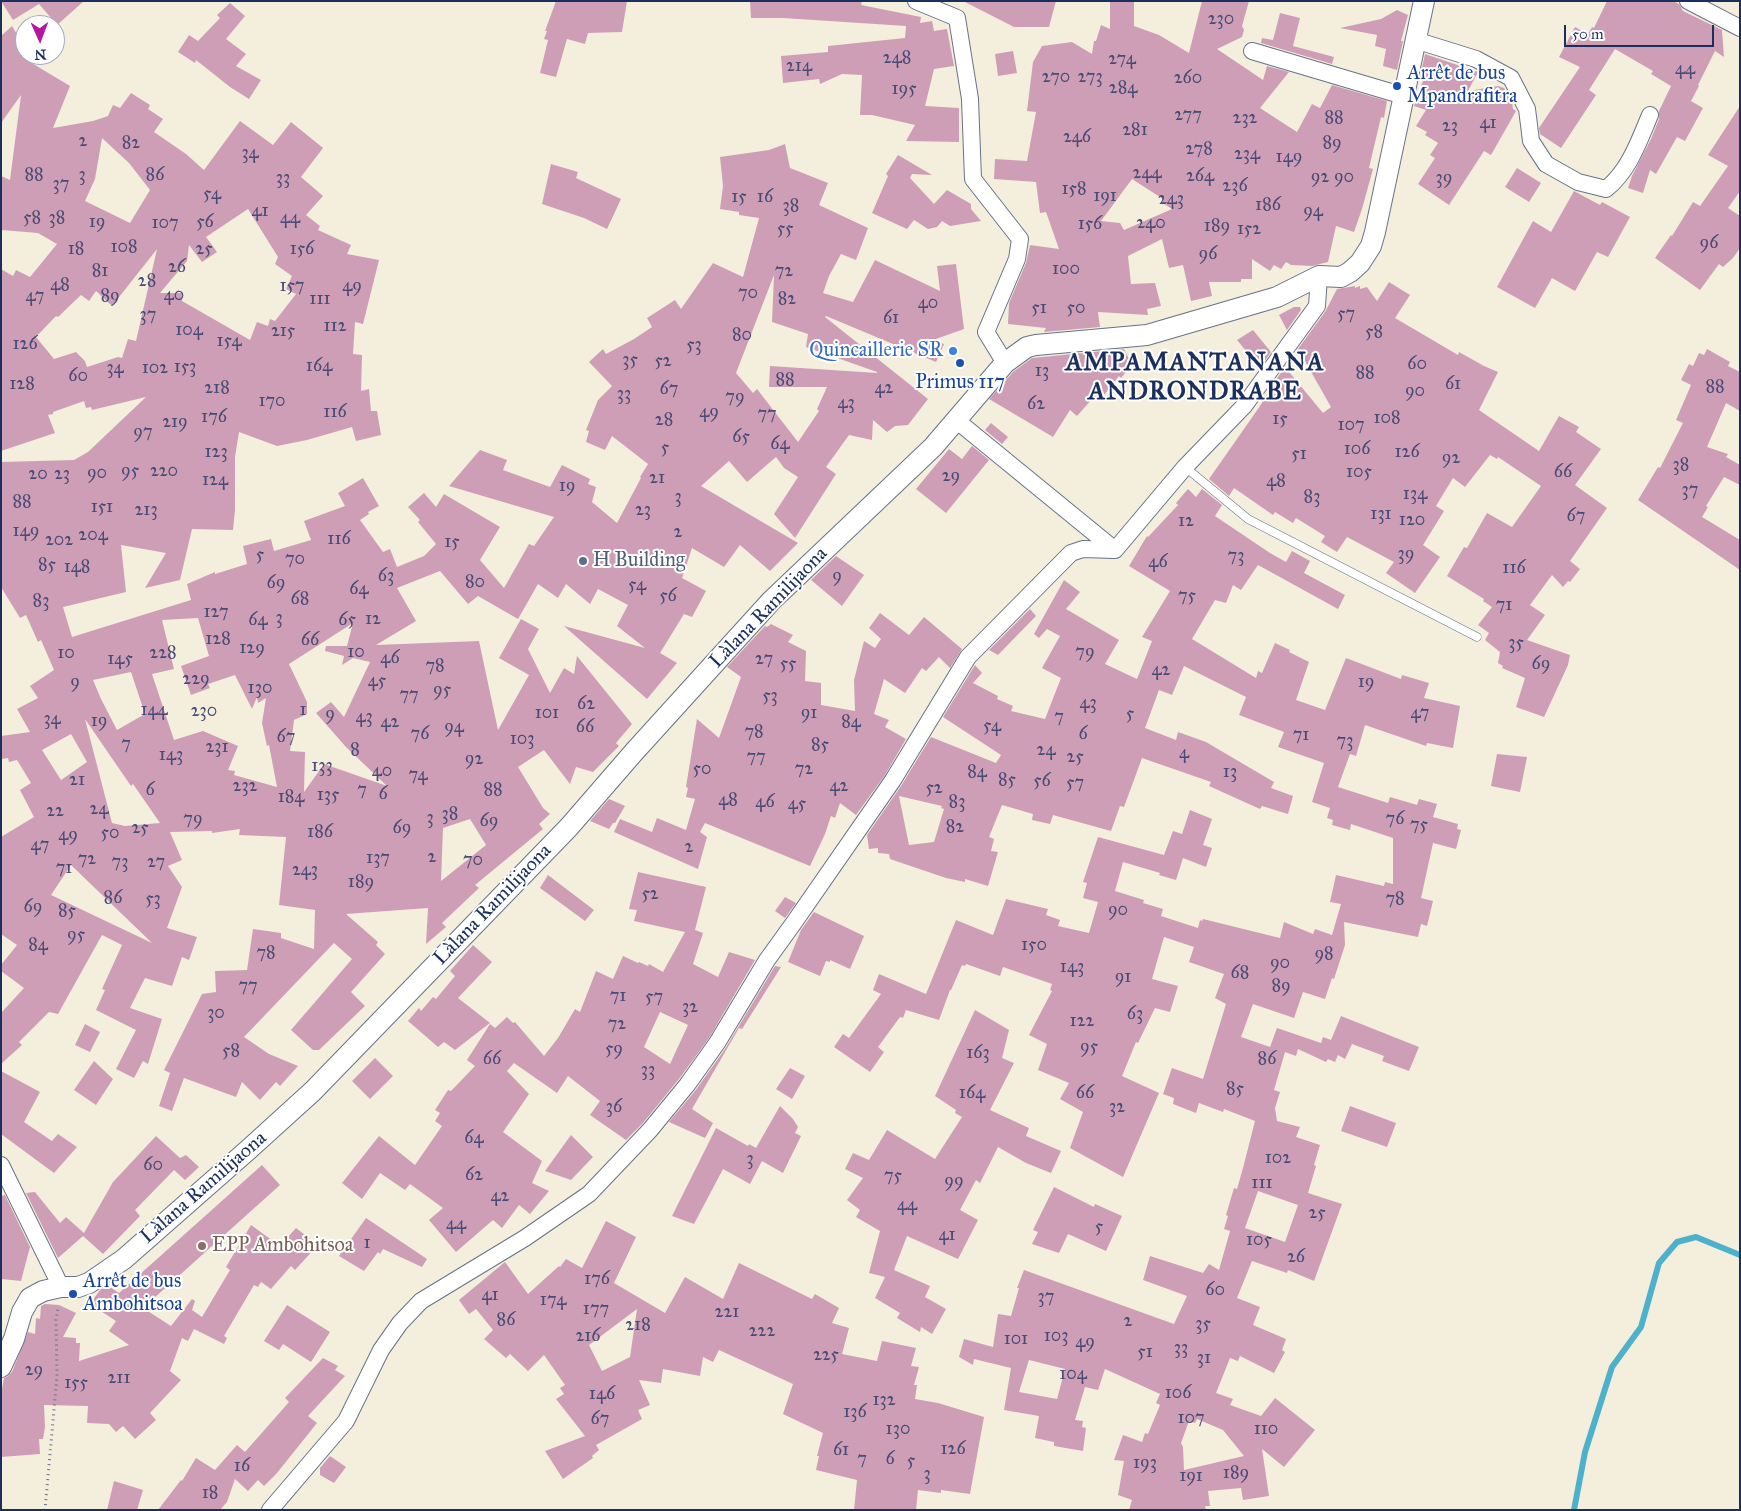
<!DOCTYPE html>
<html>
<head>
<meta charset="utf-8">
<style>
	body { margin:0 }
	#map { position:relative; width:1741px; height:1511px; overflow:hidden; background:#f4efdc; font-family:"IM FELL Great Primer",serif }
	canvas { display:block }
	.frame { position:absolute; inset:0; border:2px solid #1b2f5e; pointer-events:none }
	.north { position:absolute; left:15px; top:15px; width:50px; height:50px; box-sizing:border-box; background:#fff; border:1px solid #a4acbf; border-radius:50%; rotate:178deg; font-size:14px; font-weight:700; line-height:20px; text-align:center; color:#1b2f5e }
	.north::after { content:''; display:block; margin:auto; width:18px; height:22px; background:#b5179e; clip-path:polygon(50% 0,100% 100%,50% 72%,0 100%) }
	.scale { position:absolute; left:1564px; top:25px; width:150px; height:22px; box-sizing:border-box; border:2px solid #1b2f5e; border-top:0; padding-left:6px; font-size:15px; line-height:18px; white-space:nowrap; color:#1b2f5e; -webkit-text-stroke:4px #fff; paint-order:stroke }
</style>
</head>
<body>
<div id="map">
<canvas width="1741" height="1511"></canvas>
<div class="frame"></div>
<div class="north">N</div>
<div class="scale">50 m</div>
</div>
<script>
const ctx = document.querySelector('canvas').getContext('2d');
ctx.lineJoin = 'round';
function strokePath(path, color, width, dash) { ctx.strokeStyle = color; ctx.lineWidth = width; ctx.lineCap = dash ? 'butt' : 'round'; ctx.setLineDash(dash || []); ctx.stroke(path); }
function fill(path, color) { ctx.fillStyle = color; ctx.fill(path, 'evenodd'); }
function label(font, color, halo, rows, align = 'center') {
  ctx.font = font + ' "IM FELL Great Primer",serif'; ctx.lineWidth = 4; ctx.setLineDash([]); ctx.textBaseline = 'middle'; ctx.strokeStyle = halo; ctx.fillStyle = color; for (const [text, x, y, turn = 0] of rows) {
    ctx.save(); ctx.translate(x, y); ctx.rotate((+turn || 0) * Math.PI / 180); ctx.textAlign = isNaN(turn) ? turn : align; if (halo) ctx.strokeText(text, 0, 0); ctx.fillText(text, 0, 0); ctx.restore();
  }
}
strokePath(new Path2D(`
	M 1574,1510 L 1585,1452 L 1612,1367 L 1641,1327 L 1659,1263 L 1677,1242 L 1696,1237 L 1740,1255`), '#4db1cc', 6);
fill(new Path2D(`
	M 1,1 L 84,1 L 57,25 L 39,4 L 13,20 Z
	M 556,1 L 627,1 L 622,32 L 588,33 L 585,44 L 567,39 L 556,77 L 540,73 L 548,40 L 544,39 L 547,31 L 545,31 Z
	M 750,1 L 862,1 L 861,5 L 921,17 L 920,23 L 932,21 L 934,31 L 947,29 L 954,66 L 934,69 L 925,106 L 959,108 L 959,142 L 906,141 L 915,125 L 872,115 L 860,115 L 862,75 L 842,74 L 820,84 L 819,79 L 783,83 L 781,56 L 828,52 L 828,46 L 905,38 L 906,26 L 783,18 L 751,18 Z
	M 963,1 L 1056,1 L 1049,27 L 1014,27 Z
	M 1110,1 L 1134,1 L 1134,26 L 1159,35 L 1189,53 L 1202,1 L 1249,1 L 1242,26 L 1244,30 L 1242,37 L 1217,49 L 1263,80 L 1267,66 L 1289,72 L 1260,108 L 1297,132 L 1312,104 L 1320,108 L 1332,85 L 1387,101 L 1384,118 L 1381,117 L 1369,168 L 1373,169 L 1362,209 L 1354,232 L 1336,226 L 1328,262 L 1312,266 L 1291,265 L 1286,262 L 1281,269 L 1274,265 L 1270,271 L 1252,259 L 1252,279 L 1241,279 L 1241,282 L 1209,282 L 1212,296 L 1191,301 L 1183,265 L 1169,268 L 1162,239 L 1128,256 L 1131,284 L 1155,283 L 1161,306 L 1147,309 L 1148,315 L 1098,312 L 1100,327 L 1044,332 L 1046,328 L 1008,324 L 1009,303 L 1026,263 L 1030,245 L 1059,249 L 1046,212 L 1040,213 L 1036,182 L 994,179 L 995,159 L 1027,161 L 1036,112 L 1027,111 L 1033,62 L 1042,46 L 1072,42 L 1092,54 L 1094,41 L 1096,41 L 1101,25 L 1110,29 ZM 1132,179 L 1163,199 L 1161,202 L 1172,209 L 1124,230 L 1120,223 L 1101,221 Z
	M 1607,1 L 1673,1 L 1679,4 L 1683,11 L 1722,30 L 1724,57 L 1715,51 L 1698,85 L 1699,86 L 1691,101 L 1703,108 L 1685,141 L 1677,137 L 1656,174 L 1650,170 L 1643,193 L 1628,188 L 1632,176 L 1651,139 L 1659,119 L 1659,111 L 1671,86 L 1651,74 L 1653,71 L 1615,49 L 1589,90 L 1596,95 L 1561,148 L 1540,134 L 1539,128 L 1580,67 L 1559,57 L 1575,27 L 1588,34 L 1592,27 L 1594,28 Z
	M 230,3 L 245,16 L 226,39 L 246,54 L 236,66 L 261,80 L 249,99 L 230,87 L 196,60 L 195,63 L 178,52 L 189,35 L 198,41 L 220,18 L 217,15 Z
	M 1397,10 L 1408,15 L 1401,41 L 1403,41 L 1397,70 L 1383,66 L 1386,49 L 1375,46 L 1377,35 L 1340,28 L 1381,19 Z
	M 1280,13 L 1300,18 L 1293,46 L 1334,57 L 1332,64 L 1261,43 L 1262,38 L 1273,40 Z
	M 12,26 L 25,48 L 25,59 L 70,86 L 53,128 L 93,121 L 108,116 L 113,105 L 120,108 L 131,93 L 150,105 L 148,109 L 163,119 L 154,132 L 186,154 L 204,170 L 240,121 L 273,145 L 291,122 L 323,148 L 301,177 L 323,196 L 306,215 L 320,226 L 318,230 L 351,245 L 347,254 L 379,260 L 363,324 L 355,322 L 353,354 L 362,355 L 361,391 L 369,389 L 371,411 L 377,411 L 381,435 L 356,441 L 352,427 L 307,440 L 277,446 L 239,432 L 235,457 L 235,510 L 233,530 L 192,529 L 180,580 L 145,588 L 166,553 L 121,545 L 126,592 L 63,607 L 72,637 L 191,600 L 187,584 L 215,572 L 215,574 L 247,564 L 243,546 L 271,539 L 274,551 L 311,540 L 304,521 L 345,506 L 338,493 L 363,478 L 379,506 L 368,512 L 369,514 L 360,520 L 383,552 L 390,549 L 397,567 L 424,556 L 436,544 L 418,522 L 420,520 L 408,507 L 424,493 L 436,507 L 444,494 L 500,527 L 480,560 L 504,588 L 529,544 L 534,546 L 554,517 L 449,486 L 480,450 L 507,460 L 503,470 L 550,487 L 562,465 L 590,479 L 588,484 L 596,487 L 592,502 L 617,523 L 641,478 L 640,477 L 648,464 L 612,436 L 605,450 L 586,442 L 589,431 L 586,430 L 598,400 L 612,386 L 589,362 L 603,349 L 606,354 L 634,339 L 652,327 L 647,318 L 675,300 L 681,309 L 713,263 L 743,277 L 759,218 L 739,215 L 739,212 L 720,209 L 723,186 L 720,157 L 769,150 L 785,144 L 790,168 L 828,183 L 819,205 L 868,228 L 856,260 L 841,254 L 829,276 L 823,293 L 853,302 L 875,260 L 940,291 L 937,266 L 956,264 L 964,329 L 933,340 L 944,344 L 936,362 L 826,316 L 825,317 L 928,399 L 908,425 L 895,426 L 887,432 L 873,420 L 872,440 L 849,435 L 826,467 L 836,474 L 795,538 L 774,514 L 798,477 L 784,468 L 776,457 L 747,482 L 729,461 L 701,486 L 798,543 L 770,571 L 740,545 L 724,567 L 692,548 L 682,578 L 706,591 L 692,617 L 684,614 L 660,653 L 677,663 L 647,699 L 564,626 L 645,648 L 617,626 L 628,605 L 598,589 L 590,604 L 566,584 L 558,598 L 538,584 L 518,619 L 478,596 L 468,604 L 440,571 L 397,588 L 416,621 L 376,645 L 479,641 L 498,730 L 529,675 L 499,658 L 521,619 L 539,629 L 528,649 L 550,693 L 564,668 L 574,674 L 577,656 L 632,724 L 616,743 L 619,746 L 593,772 L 576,767 L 570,784 L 544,750 L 518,767 L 543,808 L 550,814 L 539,824 L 543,829 L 475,885 L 479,888 L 442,923 L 446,927 L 426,944 L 428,908 L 346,914 L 378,942 L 376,945 L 385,954 L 351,992 L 365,1006 L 319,1050 L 313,1050 L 291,1030 L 352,959 L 334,943 L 244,1037 L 269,1054 L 298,1066 L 280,1086 L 276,1082 L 260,1100 L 242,1082 L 236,1097 L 184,1078 L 172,1111 L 159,1106 L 170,1073 L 164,1070 L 202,994 L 216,992 L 215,971 L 247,970 L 253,929 L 281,933 L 281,938 L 314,949 L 315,910 L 279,905 L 286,837 L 239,835 L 240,829 L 212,833 L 212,831 L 170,832 L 182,860 L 168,866 L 182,887 L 167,928 L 197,937 L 189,960 L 182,957 L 172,986 L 145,978 L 130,1008 L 162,1019 L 148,1064 L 143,1061 L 134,1078 L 116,1069 L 136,1030 L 96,1010 L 105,990 L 102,989 L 122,945 L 102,935 L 58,1014 L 49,1012 L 19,1042 L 22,1045 L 1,1064 L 1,1013 L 24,988 L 1,971 L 1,965 L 17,945 L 1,934 L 1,837 L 34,817 L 20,790 L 31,783 L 17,760 L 9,762 L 8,758 L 1,759 L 1,736 L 30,732 L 17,709 L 38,698 L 30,686 L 54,670 L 41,640 L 38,642 L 26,615 L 20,618 L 1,587 L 1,462 L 74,460 L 88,452 L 146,397 L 92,410 L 91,407 L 86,408 L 84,401 L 53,412 L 53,414 L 48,415 L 55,433 L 1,451 L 1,269 L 13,276 L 16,270 L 30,277 L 57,244 L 38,233 L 1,230 L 1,176 L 10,180 L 21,95 L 1,123 L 1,36 ZM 102,138 L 129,163 L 150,190 L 130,223 L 85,201 L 95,179 ZM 248,209 L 278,257 L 275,264 L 292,276 L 286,289 L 296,294 L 275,321 L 270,319 L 268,326 L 257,322 L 250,340 L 182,301 L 183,293 L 160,293 L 187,261 L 189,245 L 202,262 L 217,252 L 206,237 ZM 157,249 L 136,341 L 128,339 L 122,358 L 118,357 L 87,367 L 85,361 L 76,352 L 54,359 L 36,337 L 56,316 L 58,317 L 81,295 L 89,301 L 96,291 L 112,306 ZM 774,275 L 772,322 L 808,334 L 806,347 L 877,372 L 877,373 L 770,366 L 769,387 L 827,387 L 817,409 L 819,411 L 798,442 L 757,389 L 753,393 L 736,373 ZM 198,618 L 209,656 L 181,666 L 191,695 L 210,688 L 208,684 L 235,675 L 252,709 L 257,697 L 258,703 L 266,698 L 262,723 L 267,746 L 269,745 L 277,787 L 234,775 L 235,771 L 228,770 L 238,746 L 203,731 L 174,740 L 152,674 L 174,669 L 162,620 ZM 353,623 L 347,646 L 326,646 L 325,651 L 344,656 L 342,665 L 353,658 L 370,662 L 344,717 L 331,702 L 316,713 L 346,747 L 387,786 L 324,764 L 304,792 L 305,752 L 290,751 L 294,720 L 307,714 L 307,702 L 289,664 ZM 131,672 L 145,714 L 117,730 L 101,699 L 93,680 ZM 85,719 L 131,786 L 133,784 L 160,823 L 125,826 L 112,823 ZM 71,734 L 87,762 L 61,780 L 42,750 ZM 470,819 L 486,845 L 441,881 L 443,828 ZM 71,865 L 152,943 L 51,895 Z
	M 1013,51 L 1017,73 L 998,76 L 995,54 Z
	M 1425,54 L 1478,72 L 1468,91 L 1498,86 L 1504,88 L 1512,102 L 1513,109 L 1516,111 L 1491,155 L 1484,151 L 1449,205 L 1418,184 L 1435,158 L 1430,155 L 1438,143 L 1425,135 L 1427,132 L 1416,126 L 1426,110 L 1414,106 L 1424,78 L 1420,77 Z
	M 1740,106 L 1740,191 L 1728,208 L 1740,216 L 1740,248 L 1733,258 L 1723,267 L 1719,264 L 1700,290 L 1655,258 L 1671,235 L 1672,236 L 1693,202 L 1700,206 L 1728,166 L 1708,155 Z
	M 898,155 L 932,175 L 912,174 L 910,178 L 934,204 L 947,190 L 971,204 L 971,209 L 981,221 L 950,226 L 942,221 L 937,227 L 928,229 L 914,220 L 907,229 L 872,213 L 888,176 L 886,174 Z
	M 551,164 L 578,172 L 576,178 L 621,199 L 607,229 L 584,218 L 542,204 Z
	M 1517,168 L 1541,183 L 1529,202 L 1505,187 Z
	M 1574,191 L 1600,205 L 1602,202 L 1630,217 L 1608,257 L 1597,252 L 1575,291 L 1552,278 L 1535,308 L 1497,287 L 1533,221 L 1551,232 Z
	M 1389,282 L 1410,295 L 1395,318 L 1458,355 L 1459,352 L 1484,366 L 1498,372 L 1479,410 L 1539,451 L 1559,416 L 1579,427 L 1576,432 L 1601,449 L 1575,485 L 1607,508 L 1570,561 L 1580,569 L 1570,582 L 1568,581 L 1563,587 L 1552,575 L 1530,605 L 1545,615 L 1527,640 L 1570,655 L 1568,665 L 1544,717 L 1516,707 L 1525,678 L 1502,668 L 1503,666 L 1498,663 L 1500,652 L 1485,640 L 1489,633 L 1478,625 L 1492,607 L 1483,601 L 1484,599 L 1447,576 L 1464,547 L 1467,548 L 1487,513 L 1512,527 L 1541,486 L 1498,457 L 1497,459 L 1490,455 L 1465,487 L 1453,478 L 1436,506 L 1444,511 L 1423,545 L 1440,557 L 1415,593 L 1386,573 L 1394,562 L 1347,537 L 1337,552 L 1321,542 L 1325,536 L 1296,518 L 1293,523 L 1275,512 L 1273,515 L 1234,488 L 1229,496 L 1209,479 L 1260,406 L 1273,384 L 1285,367 L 1323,413 L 1331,407 L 1298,349 L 1325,312 L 1337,289 L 1355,286 L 1355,288 L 1360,286 L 1360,289 L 1367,287 L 1377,301 Z
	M 1294,307 L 1300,307 L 1301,310 L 1287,330 L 1279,315 Z
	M 1253,330 L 1271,352 L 1260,368 L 1237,340 Z
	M 1124,349 L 1132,365 L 1121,378 L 1119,376 L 1104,395 L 1101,394 L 1097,401 L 1093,398 L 1077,416 L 1070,410 L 1053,437 L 989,399 L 1013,372 L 1032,358 Z
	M 1707,349 L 1730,362 L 1728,366 L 1740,372 L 1740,411 L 1726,403 L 1707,447 L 1728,454 L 1726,457 L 1740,465 L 1740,485 L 1724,477 L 1706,506 L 1708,507 L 1702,517 L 1740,540 L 1740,570 L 1638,500 L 1658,467 L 1660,468 L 1683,423 L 1676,420 L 1691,385 L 1681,380 L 1689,364 L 1693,366 L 1699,353 L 1704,355 Z
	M 991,423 L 1008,437 L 1002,444 L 985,430 Z
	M 972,446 L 989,460 L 946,513 L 916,489 L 949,449 L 962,459 Z
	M 1188,489 L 1196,497 L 1202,489 L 1222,505 L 1215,516 L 1270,553 L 1286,562 L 1292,551 L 1310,561 L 1304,573 L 1345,595 L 1338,609 L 1258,565 L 1241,590 L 1233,585 L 1226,603 L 1215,600 L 1192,639 L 1256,678 L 1258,671 L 1262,673 L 1275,643 L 1290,650 L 1289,652 L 1309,662 L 1296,700 L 1325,710 L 1346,658 L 1401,679 L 1402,675 L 1429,683 L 1424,698 L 1460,706 L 1453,748 L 1427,743 L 1426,746 L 1365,725 L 1356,756 L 1350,754 L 1338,787 L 1388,803 L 1390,797 L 1417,805 L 1419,799 L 1437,804 L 1433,817 L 1458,824 L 1457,829 L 1461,830 L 1456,849 L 1433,843 L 1421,898 L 1433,901 L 1427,926 L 1421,924 L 1418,937 L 1344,922 L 1345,945 L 1334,979 L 1332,978 L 1325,999 L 1303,992 L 1294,1018 L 1253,1004 L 1241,1037 L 1270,1047 L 1277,1028 L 1321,1043 L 1323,1037 L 1331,1040 L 1341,1016 L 1419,1047 L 1409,1071 L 1382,1061 L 1384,1056 L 1352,1044 L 1345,1059 L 1338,1055 L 1335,1062 L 1328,1059 L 1326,1062 L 1298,1049 L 1296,1056 L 1285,1052 L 1274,1090 L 1280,1092 L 1275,1108 L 1277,1121 L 1300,1127 L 1296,1137 L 1320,1145 L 1314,1165 L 1316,1166 L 1308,1193 L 1342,1204 L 1314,1281 L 1288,1270 L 1287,1273 L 1252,1261 L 1237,1298 L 1260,1307 L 1253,1325 L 1286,1339 L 1282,1350 L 1285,1352 L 1274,1373 L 1240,1356 L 1238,1361 L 1230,1358 L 1216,1393 L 1233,1399 L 1230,1405 L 1261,1416 L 1275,1398 L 1315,1430 L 1284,1467 L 1262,1449 L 1269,1496 L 1243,1500 L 1241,1488 L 1208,1491 L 1210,1506 L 1205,1506 L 1206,1510 L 1129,1510 L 1132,1500 L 1118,1495 L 1124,1461 L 1114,1460 L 1123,1435 L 1142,1442 L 1145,1433 L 1148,1434 L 1160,1405 L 1156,1403 L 1160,1394 L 1105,1369 L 1098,1390 L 1085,1387 L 1075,1420 L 1083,1421 L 1082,1427 L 1086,1428 L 1083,1451 L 1054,1446 L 1054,1442 L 1035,1438 L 1039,1416 L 1004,1410 L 1011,1368 L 974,1359 L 973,1365 L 959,1357 L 964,1339 L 993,1347 L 998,1314 L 1011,1316 L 1019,1288 L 1017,1288 L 1024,1270 L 1174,1324 L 1187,1296 L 1143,1280 L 1150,1256 L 1203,1273 L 1209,1264 L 1219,1270 L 1230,1231 L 1224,1229 L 1228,1216 L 1226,1215 L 1234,1188 L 1237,1189 L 1243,1168 L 1255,1121 L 1224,1109 L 1223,1112 L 1199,1103 L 1196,1113 L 1173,1104 L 1174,1098 L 1163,1094 L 1172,1068 L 1203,1079 L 1226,1004 L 1215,998 L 1224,974 L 1189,962 L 1194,947 L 1164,937 L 1152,979 L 1178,986 L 1170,1012 L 1155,1008 L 1138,1043 L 1136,1042 L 1122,1076 L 1159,1093 L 1123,1177 L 1070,1148 L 1083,1112 L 1060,1099 L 1069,1083 L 1038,1070 L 1047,1044 L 1029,1035 L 1052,991 L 1050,990 L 1052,984 L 1003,967 L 1000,976 L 966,964 L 965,966 L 962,965 L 951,990 L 950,990 L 939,1020 L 906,1010 L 903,1018 L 900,1017 L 878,1047 L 884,1052 L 870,1072 L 834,1047 L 843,1034 L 849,1038 L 881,994 L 873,990 L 879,974 L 926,994 L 956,920 L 993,935 L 1006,899 L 1048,909 L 1046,915 L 1060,920 L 1058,926 L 1089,933 L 1098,902 L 1083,898 L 1087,883 L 1083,882 L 1098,837 L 1164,855 L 1173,831 L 1182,834 L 1190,810 L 1212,819 L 1203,845 L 1212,848 L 1206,867 L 1183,858 L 1176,880 L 1159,875 L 1160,873 L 1123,862 L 1115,891 L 1144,900 L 1143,903 L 1163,909 L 1161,916 L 1198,928 L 1200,920 L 1202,921 L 1203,919 L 1280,938 L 1284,922 L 1313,934 L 1315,929 L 1332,935 L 1341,904 L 1330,902 L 1336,875 L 1384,886 L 1385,882 L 1393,884 L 1393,838 L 1351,824 L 1350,830 L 1332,825 L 1333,820 L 1327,818 L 1330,808 L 1312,802 L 1324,763 L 1278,747 L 1284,732 L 1239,715 L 1246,697 L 1184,666 L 1172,695 L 1159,690 L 1145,728 L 1176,740 L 1178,732 L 1206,742 L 1274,782 L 1271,788 L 1293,796 L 1288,814 L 1262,806 L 1260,809 L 1209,786 L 1211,782 L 1142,758 L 1124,807 L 1120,806 L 1111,831 L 1053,815 L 1050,824 L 1032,820 L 1033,814 L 1002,805 L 989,837 L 994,839 L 991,851 L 998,852 L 988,886 L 965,879 L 965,882 L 946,878 L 890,859 L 889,854 L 878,853 L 878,848 L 869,849 L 867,835 L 901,786 L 931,737 L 996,763 L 1001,755 L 943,717 L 975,665 L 982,673 L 973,683 L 998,696 L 997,699 L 1013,706 L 1011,711 L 1045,719 L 1061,678 L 1042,668 L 1060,636 L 1047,629 L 1039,638 L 1034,634 L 1064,580 L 1080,592 L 1066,609 L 1119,640 L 1105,664 L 1137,679 L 1152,641 L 1142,637 L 1170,591 L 1129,566 L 1147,536 L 1148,537 L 1178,505 L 1176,503 ZM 899,796 L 942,806 L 941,808 L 944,809 L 934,842 L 909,845 ZM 1258,1191 L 1298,1205 L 1285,1242 L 1245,1228 ZM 1029,1360 L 1065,1369 L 1057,1399 L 1019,1392 ZM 1197,1419 L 1223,1430 L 1244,1456 L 1184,1470 L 1183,1447 L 1181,1443 L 1189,1421 L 1195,1423 Z
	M 836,556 L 864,575 L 842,606 L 811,580 Z
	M 1030,609 L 1036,616 L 998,655 L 989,650 Z
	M 880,613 L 909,635 L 924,617 L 962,649 L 950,668 L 939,657 L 926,671 L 922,668 L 905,693 L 884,679 L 874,714 L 889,720 L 885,727 L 906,739 L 885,775 L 856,815 L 840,803 L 835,818 L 831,816 L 825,834 L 810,866 L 705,823 L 700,832 L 707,837 L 698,869 L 614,832 L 620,819 L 652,832 L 657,818 L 686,830 L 695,799 L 686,797 L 688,788 L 686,787 L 697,719 L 719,738 L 741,677 L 727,667 L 765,626 L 767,627 L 771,624 L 793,635 L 788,642 L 806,651 L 805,681 L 821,683 L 821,705 L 855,711 L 854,680 L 864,641 L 875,648 L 881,639 L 869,628 Z
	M 1497,754 L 1527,757 L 1520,792 L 1491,786 Z
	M 609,799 L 625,806 L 615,823 L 613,823 L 609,829 L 590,821 Z
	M 638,872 L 706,887 L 695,930 L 703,933 L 693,964 L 718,977 L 729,952 L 755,960 L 709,1038 L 679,1079 L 643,1123 L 626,1140 L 590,1115 L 600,1101 L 568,1076 L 557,1093 L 514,1063 L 507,1071 L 529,1094 L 503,1132 L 542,1161 L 532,1183 L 549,1191 L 530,1214 L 519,1205 L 502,1228 L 493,1220 L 456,1252 L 429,1220 L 443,1208 L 410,1184 L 405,1190 L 380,1173 L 362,1199 L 342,1183 L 379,1136 L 415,1165 L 442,1126 L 435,1121 L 440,1113 L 435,1110 L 448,1090 L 451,1091 L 475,1066 L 467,1060 L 490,1024 L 495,1028 L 507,1017 L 513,1023 L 515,1022 L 544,1056 L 558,1038 L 575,1009 L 580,1012 L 596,971 L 613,979 L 623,956 L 638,963 L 639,962 L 648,966 L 649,964 L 663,972 L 685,932 L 634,921 L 637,910 L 629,909 ZM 660,1012 L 688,1025 L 670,1064 L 644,1047 Z
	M 548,875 L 594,910 L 585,921 L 540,888 Z
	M 785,897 L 796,903 L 785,918 L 775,911 Z
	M 814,912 L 864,936 L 850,969 L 830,960 L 830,962 L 826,961 L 820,976 L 788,962 L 801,930 Z
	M 473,945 L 492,962 L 458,998 L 490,1023 L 455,1050 L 444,1042 L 438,1047 L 408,1021 L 419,1008 L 421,1011 L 433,997 L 436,999 L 455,976 L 450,971 Z
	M 775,966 L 781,967 L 742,1029 L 739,1028 L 692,1109 L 713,1123 L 705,1138 L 669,1122 L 695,1091 L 725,1049 Z
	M 975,1010 L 1009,1030 L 1002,1058 L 1014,1063 L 990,1110 L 1029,1128 L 1026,1136 L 1061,1151 L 1051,1173 L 1026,1163 L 998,1147 L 980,1183 L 976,1180 L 960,1210 L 978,1220 L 958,1259 L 907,1236 L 894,1270 L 930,1286 L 925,1297 L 946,1309 L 932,1334 L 921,1327 L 920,1332 L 897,1318 L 900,1313 L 875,1298 L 885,1277 L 869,1273 L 880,1231 L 856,1217 L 860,1210 L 847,1200 L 863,1178 L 845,1169 L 853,1153 L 869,1160 L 887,1130 L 935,1159 L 962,1117 L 955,1113 L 956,1110 L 935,1096 Z
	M 85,1024 L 100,1032 L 90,1052 L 75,1045 Z
	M 375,1058 L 393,1076 L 370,1099 L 352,1081 Z
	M 94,1061 L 113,1079 L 96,1105 L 74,1090 Z
	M 790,1068 L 805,1076 L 792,1099 L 776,1089 Z
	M 1,1071 L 40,1092 L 24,1122 L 52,1141 L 58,1134 L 77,1147 L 54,1173 L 1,1134 Z
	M 780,1106 L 793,1119 L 798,1127 L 795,1133 L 801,1136 L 783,1173 L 762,1161 L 750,1184 L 723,1169 L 694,1224 L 672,1216 L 716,1128 L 748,1146 L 749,1144 L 756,1148 Z
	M 1350,1106 L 1396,1123 L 1387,1147 L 1341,1131 Z
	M 571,1135 L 593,1157 L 571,1180 L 545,1171 Z
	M 156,1136 L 180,1158 L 186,1155 L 199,1167 L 185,1180 L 174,1170 L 135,1210 L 140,1216 L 103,1254 L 83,1236 L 58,1258 L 26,1193 L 35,1192 L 60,1223 L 66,1217 L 84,1233 L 113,1182 Z
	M 262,1165 L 280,1185 L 143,1308 L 171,1326 L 192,1299 L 195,1301 L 192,1310 L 202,1317 L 230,1270 L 226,1267 L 251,1225 L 280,1246 L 296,1228 L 318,1245 L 295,1270 L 291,1266 L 271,1289 L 261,1282 L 258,1287 L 254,1285 L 224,1336 L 227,1338 L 224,1344 L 194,1329 L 188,1341 L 182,1338 L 170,1371 L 181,1380 L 150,1413 L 156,1420 L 135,1439 L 123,1426 L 116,1432 L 109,1424 L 87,1423 L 88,1406 L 44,1405 L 45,1427 L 43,1439 L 39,1439 L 40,1454 L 1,1457 L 1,1395 L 4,1378 L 8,1376 L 12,1372 L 28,1332 L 35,1334 L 36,1318 L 40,1319 L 41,1306 L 45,1304 L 59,1305 L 76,1313 L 63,1337 L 76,1338 L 76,1343 L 80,1343 L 79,1361 L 129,1345 L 109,1331 L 116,1321 L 90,1304 L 100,1290 L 107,1285 L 119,1293 Z
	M 1054,1187 L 1094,1207 L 1095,1204 L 1122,1216 L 1106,1251 L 1068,1234 L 1059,1253 L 1032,1244 L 1038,1232 L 1033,1230 Z
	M 5,1195 L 30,1247 L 21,1281 L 1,1279 L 1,1196 Z
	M 366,1218 L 427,1259 L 422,1267 L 383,1249 L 380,1254 L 378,1252 L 364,1271 L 339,1256 Z
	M 606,1221 L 636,1237 L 614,1283 L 665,1313 L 685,1277 L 723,1299 L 739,1263 L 812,1299 L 815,1294 L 839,1308 L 832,1323 L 849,1328 L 842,1354 L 877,1361 L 882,1341 L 916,1348 L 911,1366 L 919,1367 L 914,1385 L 917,1385 L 915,1399 L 938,1403 L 984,1417 L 970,1494 L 941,1490 L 941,1493 L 918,1490 L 916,1510 L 854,1510 L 857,1480 L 816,1470 L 819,1456 L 817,1456 L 823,1433 L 783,1414 L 793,1384 L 719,1350 L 713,1362 L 703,1357 L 700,1376 L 663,1369 L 661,1383 L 639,1380 L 650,1405 L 638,1410 L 642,1419 L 596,1445 L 599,1450 L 592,1456 L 593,1458 L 563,1479 L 545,1451 L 585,1436 L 556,1399 L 564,1394 L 560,1388 L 565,1385 L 544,1355 L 528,1371 L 510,1354 L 506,1358 L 484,1339 L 493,1330 L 476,1309 L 469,1314 L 459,1300 L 505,1262 L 528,1294 L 559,1266 L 560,1267 L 566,1259 L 582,1268 ZM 637,1309 L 630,1357 L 602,1371 L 589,1345 Z
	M 287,1305 L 330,1332 L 311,1362 L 283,1344 L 279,1350 L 264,1341 Z
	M 323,1358 L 338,1366 L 335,1370 L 345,1376 L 308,1416 L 317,1423 L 277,1473 L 264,1486 L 258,1480 L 248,1491 L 235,1479 L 227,1502 L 220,1510 L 158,1510 L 181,1480 L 182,1481 L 196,1458 L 215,1470 L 237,1445 L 245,1452 L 289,1402 L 285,1398 Z
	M 330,1456 L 346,1467 L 334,1483 L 320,1475 L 320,1468 Z
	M 114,1481 L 143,1490 L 137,1510 L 107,1510 Z`), '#ce9eb7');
const service = new Path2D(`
	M 1185,467 L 1248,519 L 1477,637`);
const minor = new Path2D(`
	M 916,1 L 957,18 L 970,99 L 973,179 L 1020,239 L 1017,259 L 986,332 L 1005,363
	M 1688,1 L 1740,28
	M 1415,40 L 1476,59 L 1511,78 L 1527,109 L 1531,141 L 1546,164 L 1578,182 L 1606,189 C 1629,171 1639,141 1650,115
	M 1252,51 L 1404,96
	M 956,420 L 1115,550
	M 1,1165 L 61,1287
	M 270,1510 L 346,1421 L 381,1350 L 400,1323 L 421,1301 L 525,1238 L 589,1194 L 650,1130 L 687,1085 L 717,1043 L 767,960 L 793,924 L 893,780 L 968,657 L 1071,553 L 1083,549 L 1115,550 L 1185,467 L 1244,406 L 1317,306 L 1319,276`);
const tertiary = new Path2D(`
	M 1,1367 L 14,1339 L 22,1312 L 30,1298 L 43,1291 L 61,1287 L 78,1287 L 89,1283 L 124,1259 L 248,1150 L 313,1091 L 569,827 L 634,752 L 771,601 L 933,447 L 1005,363 L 1027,347 L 1036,345 L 1147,335 L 1277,297 L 1319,276 L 1341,277 L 1350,272 L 1360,263 L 1371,246 L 1375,232 L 1424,1`);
strokePath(service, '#67728a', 9);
strokePath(minor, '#67728a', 18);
strokePath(tertiary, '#67728a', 22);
strokePath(new Path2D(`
	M 45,1510 L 57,1376 L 56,1320 L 58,1307`), '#67728a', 3, [1, 4]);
strokePath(service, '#fff', 8);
strokePath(minor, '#fff', 16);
strokePath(tertiary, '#fff', 20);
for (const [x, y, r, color] of [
	[1397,86,5,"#1a4fb4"],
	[953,351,5,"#3f7fe0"],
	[960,363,5,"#1a4fb4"],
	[583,561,5,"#5c6f8a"],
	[202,1246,5,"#8d6e63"],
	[73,1294,5,"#1a4fb4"]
]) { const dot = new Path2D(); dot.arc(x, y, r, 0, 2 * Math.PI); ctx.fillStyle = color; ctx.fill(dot); strokePath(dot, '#fff', 2); }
label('18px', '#484b74', null, [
	["230",1221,20],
	["248",897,59],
	["274",1122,60],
	["214",799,67],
	["44",1685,70],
	["270",1056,78],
	["273",1090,78],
	["260",1188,79],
	["284",1123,89],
	["195",904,90],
	["277",1188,116],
	["232",1245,119],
	["88",1334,119],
	["41",1488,124],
	["23",1450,127],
	["281",1135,131],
	["246",1077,138],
	["2",83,142],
	["82",131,144],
	["89",1332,144],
	["278",1199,150],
	["34",250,154],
	["234",1247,155],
	["149",1289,158],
	["244",1147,174],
	["88",34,176],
	["3",82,176],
	["86",155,176],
	["264",1200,177],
	["92",1320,178],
	["90",1344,178],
	["33",283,179],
	["39",1444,179],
	["37",61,185],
	["236",1235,187],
	["158",1074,190],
	["54",212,195],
	["191",1105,197],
	["15",739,198],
	["16",765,198],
	["243",1171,200],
	["186",1268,206],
	["38",791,207],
	["41",260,212],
	["94",1313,212],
	["58",32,219],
	["38",57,219],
	["44",290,219],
	["19",97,223],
	["56",205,223],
	["107",165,224],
	["240",1151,224],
	["156",1090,225],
	["189",1217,227],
	["55",785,230],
	["152",1249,230],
	["96",1709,244],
	["108",124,248],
	["18",76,250],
	["25",204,250],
	["156",302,250],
	["96",1208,255],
	["26",177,268],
	["100",1066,270],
	["81",100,272],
	["72",784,272],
	["28",147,282],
	["48",60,286],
	["157",292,287],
	["49",352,287],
	["70",748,294],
	["40",174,296],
	["47",35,297],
	["89",110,297],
	["111",320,300],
	["82",787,300],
	["40",928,304],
	["51",1039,309],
	["50",1076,309],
	["57",1346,315],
	["37",148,316],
	["61",891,319],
	["112",335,327],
	["104",189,331],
	["215",283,332],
	["58",1374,333],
	["80",742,336],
	["154",229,342],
	["126",25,345],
	["53",694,346],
	["35",630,361],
	["52",663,362],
	["60",1417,365],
	["164",319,367],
	["153",185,368],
	["34",115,369],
	["102",155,369],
	["13",1042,372],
	["88",1365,374],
	["60",78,377],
	["88",785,381],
	["128",22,385],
	["61",1453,385],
	["88",1715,388],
	["218",217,389],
	["42",884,389],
	["67",669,390],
	["90",1415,392],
	["33",624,395],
	["79",735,398],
	["170",272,402],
	["43",846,404],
	["62",1036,405],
	["116",335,413],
	["49",709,413],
	["77",767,415],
	["176",214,418],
	["108",1387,419],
	["15",1280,420],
	["28",664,421],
	["219",175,423],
	["107",1351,426],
	["97",143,433],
	["65",741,438],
	["64",780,445],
	["5",665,449],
	["106",1357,450],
	["123",216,453],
	["126",1407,453],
	["51",1299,455],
	["92",1451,459],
	["38",1681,466],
	["95",130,472],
	["220",164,472],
	["105",1359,473],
	["66",1563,473],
	["90",97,474],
	["20",38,475],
	["23",62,475],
	["29",951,477],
	["21",657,479],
	["124",215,481],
	["48",1276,482],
	["19",567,487],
	["37",1690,491],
	["134",1415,495],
	["3",678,498],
	["83",1312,498],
	["88",22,503],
	["151",102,508],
	["213",146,511],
	["23",643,511],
	["131",1381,515],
	["67",1576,517],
	["120",1412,521],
	["12",1186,522],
	["149",26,532],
	["2",678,533],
	["204",93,536],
	["116",339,540],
	["202",59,541],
	["15",452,543],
	["39",1406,555],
	["5",260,556],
	["73",1236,557],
	["70",295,560],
	["46",1158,563],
	["85",47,566],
	["148",77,568],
	["116",1514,569],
	["63",386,577],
	["9",837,577],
	["80",475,583],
	["69",276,584],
	["54",637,586],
	["64",359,590],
	["56",668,597],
	["75",1187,597],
	["68",300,600],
	["83",41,602],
	["71",1504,606],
	["127",216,613],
	["3",279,619],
	["12",373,620],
	["64",258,621],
	["65",347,621],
	["128",218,640],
	["66",310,641],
	["35",1516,644],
	["129",252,649],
	["10",356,653],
	["79",1085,653],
	["10",66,654],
	["228",163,654],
	["46",390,659],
	["145",120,660],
	["27",764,660],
	["55",788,665],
	["69",1541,665],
	["78",435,667],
	["42",1161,671],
	["229",196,680],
	["45",377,682],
	["9",75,683],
	["19",1366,683],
	["130",260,689],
	["95",442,691],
	["77",409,696],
	["53",770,697],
	["43",1088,704],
	["62",586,705],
	["144",154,711],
	["1",303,711],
	["230",204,712],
	["101",547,714],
	["91",809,714],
	["47",1420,714],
	["9",330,715],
	["5",1130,715],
	["43",364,718],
	["7",1059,718],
	["34",52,720],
	["19",99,722],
	["42",390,723],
	["84",851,723],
	["54",992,727],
	["94",454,728],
	["66",585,728],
	["78",754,733],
	["76",420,735],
	["6",1083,735],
	["71",1301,736],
	["67",286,738],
	["103",522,740],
	["73",1345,742],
	["7",126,745],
	["85",820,746],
	["231",217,748],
	["8",355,751],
	["24",1046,751],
	["4",1184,754],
	["143",171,756],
	["77",756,758],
	["25",1075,758],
	["92",474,760],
	["133",322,767],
	["50",702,770],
	["72",804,770],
	["40",382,772],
	["84",977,773],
	["13",1230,773],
	["74",418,776],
	["21",77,781],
	["85",1007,781],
	["56",1042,782],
	["57",1075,784],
	["232",245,787],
	["42",839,787],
	["52",934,789],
	["6",150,791],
	["7",362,791],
	["88",493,791],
	["6",383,795],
	["135",328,796],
	["184",291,798],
	["48",728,801],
	["46",765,803],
	["83",957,803],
	["45",797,805],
	["24",99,810],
	["22",55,812],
	["38",450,815],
	["3",430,819],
	["79",193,820],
	["76",1395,820],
	["69",489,822],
	["75",1419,826],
	["82",955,828],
	["25",140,829],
	["69",402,829],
	["186",320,833],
	["50",110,834],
	["49",68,836],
	["47",40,846],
	["2",689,848],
	["2",432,858],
	["137",378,859],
	["72",87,860],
	["70",473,861],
	["73",120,863],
	["27",156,863],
	["71",64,869],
	["243",305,871],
	["189",361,883],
	["52",650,895],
	["86",113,899],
	["53",153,900],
	["78",1395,900],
	["69",33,908],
	["90",1118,911],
	["85",67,912],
	["95",76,936],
	["84",38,946],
	["150",1034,946],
	["78",266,954],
	["98",1324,955],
	["90",1280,964],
	["143",1072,968],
	["68",1240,974],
	["91",1123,978],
	["77",248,987],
	["89",1281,987],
	["71",618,997],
	["57",654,998],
	["32",690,1008],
	["30",216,1014],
	["63",1135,1015],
	["122",1082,1022],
	["72",617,1025],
	["95",1089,1048],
	["59",614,1050],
	["58",231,1052],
	["163",978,1054],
	["66",492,1060],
	["86",1267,1060],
	["33",648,1071],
	["85",1235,1090],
	["164",972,1094],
	["66",1085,1094],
	["36",614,1108],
	["32",1117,1108],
	["64",474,1139],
	["102",1278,1159],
	["3",750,1160],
	["60",153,1166],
	["62",474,1176],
	["75",893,1177],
	["99",954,1182],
	["111",1262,1184],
	["42",500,1197],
	["44",907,1206],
	["25",1317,1214],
	["44",456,1225],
	["5",1099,1228],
	["41",947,1236],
	["105",1259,1241],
	["1",367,1244],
	["26",1296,1258],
	["176",597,1280],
	["60",1215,1291],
	["41",490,1296],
	["37",1046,1298],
	["174",553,1301],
	["177",596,1310],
	["221",727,1313],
	["86",506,1321],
	["2",1128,1322],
	["35",1203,1325],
	["218",638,1326],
	["222",762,1332],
	["216",588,1337],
	["103",1056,1337],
	["101",1016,1340],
	["49",1085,1343],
	["33",1181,1349],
	["51",1145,1353],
	["225",826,1356],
	["31",1204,1359],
	["29",34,1371],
	["104",1073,1375],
	["211",119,1379],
	["155",76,1384],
	["106",1178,1394],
	["146",602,1395],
	["132",884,1401],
	["136",855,1413],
	["107",1191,1419],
	["67",600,1420],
	["130",898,1430],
	["110",1266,1430],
	["126",953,1450],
	["61",841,1451],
	["7",862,1460],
	["6",890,1460],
	["5",911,1462],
	["193",1145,1464],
	["16",242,1467],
	["189",1236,1474],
	["3",927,1475],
	["191",1191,1477],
	["18",210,1494]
]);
label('20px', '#164399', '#fff', [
	["Arrêt de bus",1407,74],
	["Mpandrafitra",1407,97],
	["Primus 117",960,383,"center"],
	["Arrêt de bus",83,1282],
	["Ambohitsoa",83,1305]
], 'left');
label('20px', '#366cbe', '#fff', [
	["Quincaillerie SR",943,351]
], 'right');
label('20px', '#4e5e75', '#fff', [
	["H Building",593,561]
], 'left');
label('20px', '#1b2f5e', '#fff', [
	["Làlana Ramilijaona",769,608,-46],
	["Làlana Ramilijaona",493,905,-46],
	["Làlana Ramilijaona",204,1188,-41]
]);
label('20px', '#785e54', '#fff', [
	["EPP Ambohitsoa",212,1246]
], 'left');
ctx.letterSpacing = '1px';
label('bold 25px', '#1b2f5e', '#fff', [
	["AMPAMANTANANA",1195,364],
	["ANDRONDRABE",1195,393]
]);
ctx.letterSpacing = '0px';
</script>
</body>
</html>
